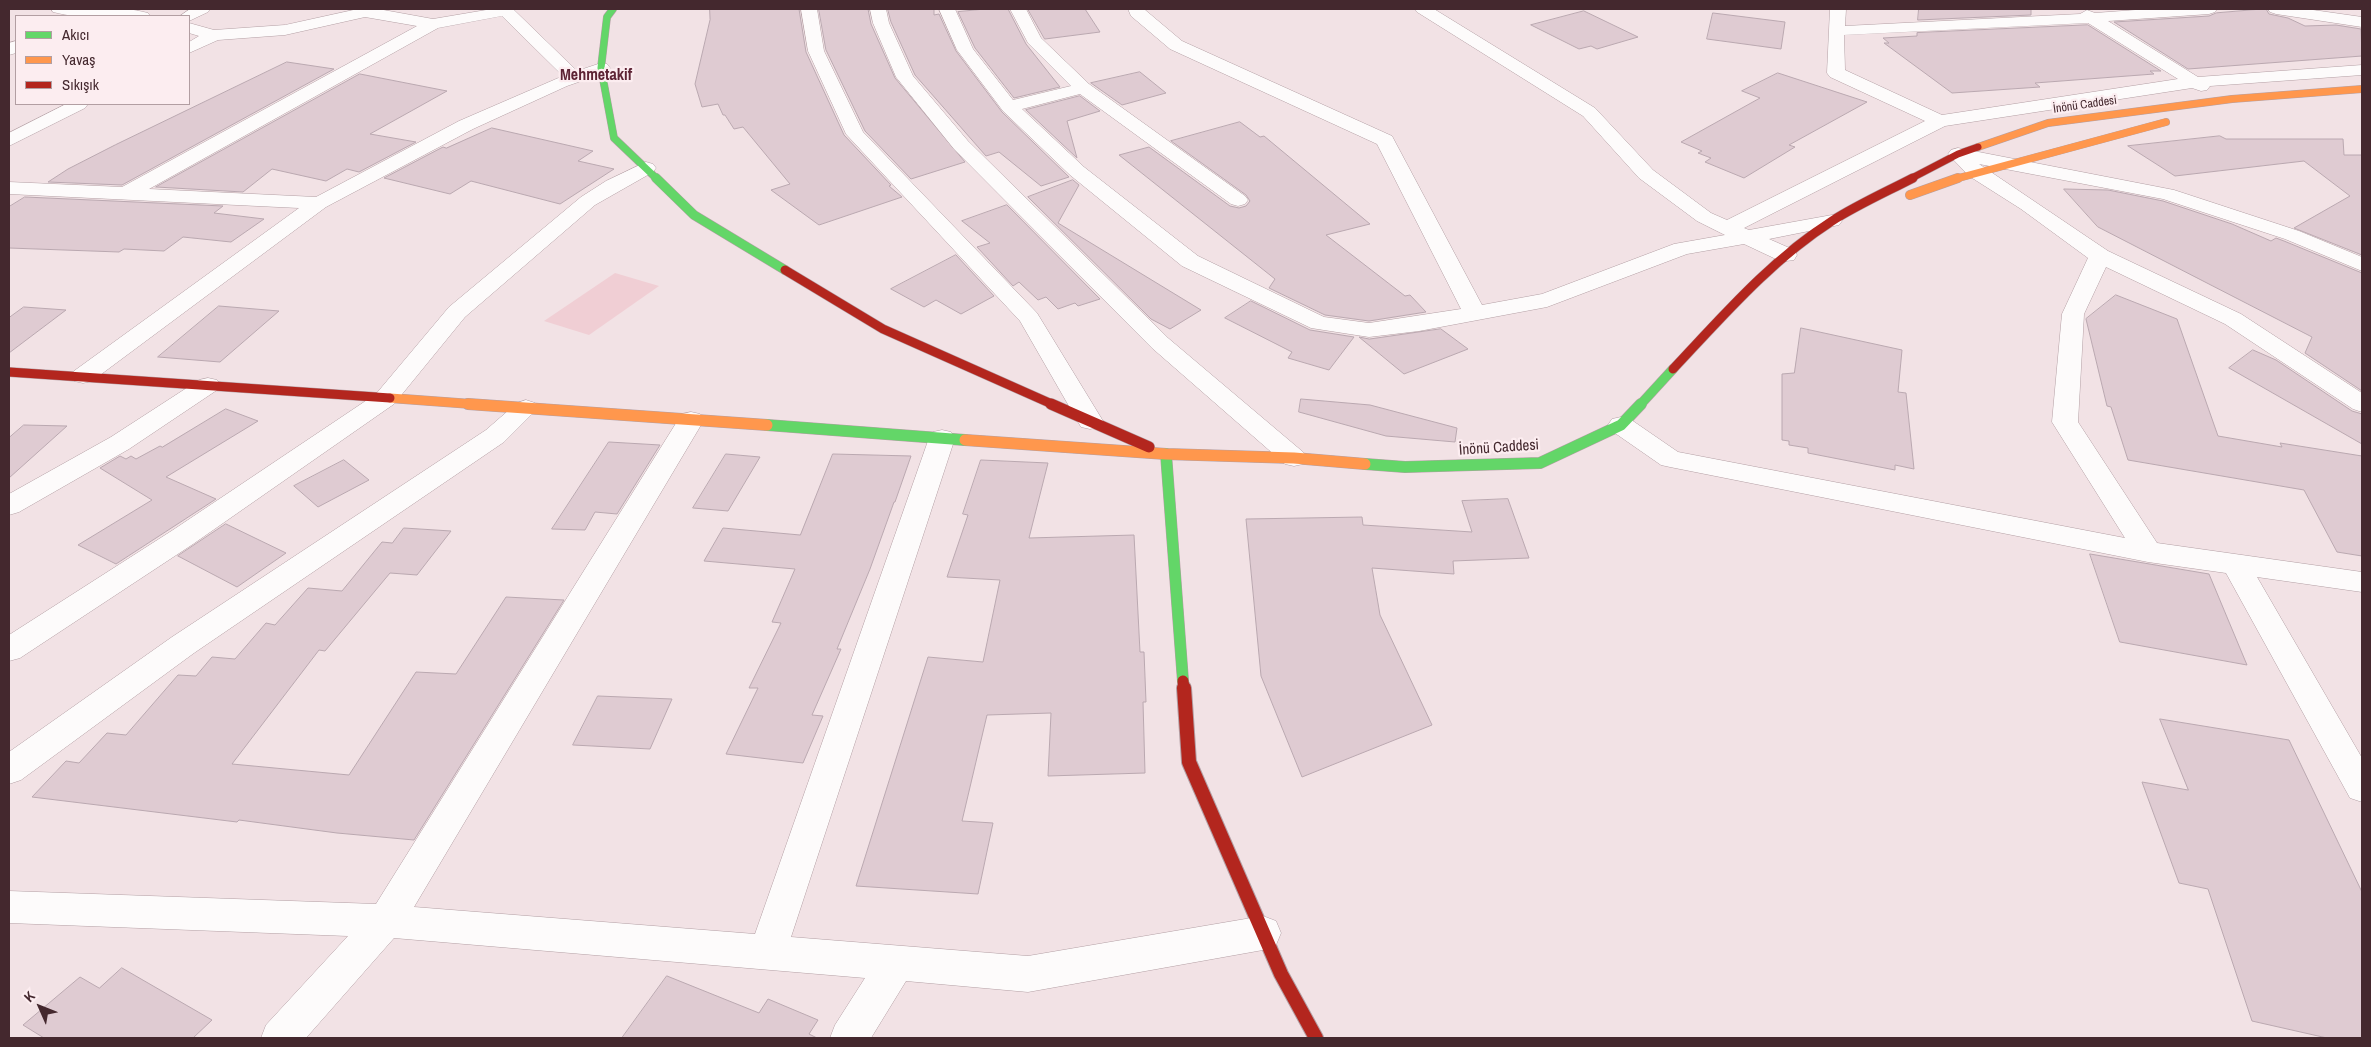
<!DOCTYPE html>
<html>
<head>
<meta charset="utf-8">
<style>
	body { margin:0 }
	#map { position:relative; width:2371px; height:1047px; overflow:hidden; background:#f2e2e5; font-family:"Archivo Narrow",sans-serif }
	canvas { display:block }
	.frame { position:absolute; inset:0; border:10px solid #44282e; pointer-events:none }
	.legend { position:absolute; left:15px; top:15px; width:175px; height:90px; box-sizing:border-box; background:#fcedf0; border:1px solid #b29ea2; margin:0; padding:6px 9px; list-style:none; font-size:15px; color:#44282e }
	.legend li { display:flex; align-items:center; gap:10px; height:25px }
	.legend b { width:25px; border:1px solid #b29ea2 }
	.north { position:absolute; left:15px; top:982px; width:50px; height:50px; -webkit-text-stroke:4px #fcedf0; paint-order:stroke; rotate:314deg; font-size:14px; font-weight:700; line-height:20px; text-align:center; color:#44282e }
	.north::after { content:''; display:block; margin:auto; width:18px; height:22px; background:#44282e; clip-path:polygon(50% 0,100% 100%,50% 72%,0 100%) }
</style>
</head>
<body>
<div id="map">
<canvas width="2371" height="1047"></canvas>
<div class="frame"></div>
<ul class="legend">
<li><b style="height:6px;background:#63d668"></b>Akıcı</li>
<li><b style="height:6px;background:#ff974d"></b>Yavaş</li>
<li><b style="height:6px;background:#b3261e"></b>Sıkışık</li>
</ul>
<div class="north">K</div>
</div>
<script>
const ctx = document.querySelector('canvas').getContext('2d');
ctx.lineJoin = 'round';
function fill(path, color) { ctx.fillStyle = color; ctx.fill(path, 'evenodd'); }
function strokePath(path, color, width, dash) { ctx.strokeStyle = color; ctx.lineWidth = width; ctx.lineCap = dash ? 'butt' : 'round'; ctx.setLineDash(dash || []); ctx.stroke(path); }
function label(font, color, halo, rows, align = 'center') {
  ctx.font = font + ' "Archivo Narrow",sans-serif'; ctx.lineWidth = 4.5; ctx.setLineDash([]); ctx.textBaseline = 'middle'; ctx.strokeStyle = halo; ctx.fillStyle = color; for (const [text, x, y, turn = 0] of rows) {
    ctx.save(); ctx.translate(x, y); ctx.rotate((+turn || 0) * Math.PI / 180); ctx.textAlign = isNaN(turn) ? turn : align; if (halo) ctx.strokeText(text, 0, 0); ctx.fillText(text, 0, 0); ctx.restore();
  }
}
fill(new Path2D(`
	M 615,273 L 659,286 L 589,335 L 544,321 Z`), '#f0ced4');
const building = new Path2D(`
	M 710,9 L 799,9 L 806,52 L 844,135 L 891,185 L 889,186 L 902,197 L 819,225 L 771,190 L 790,184 L 743,127 L 734,129 L 725,115 L 723,115 L 718,104 L 702,107 L 695,84 L 710,20 Z
	M 819,9 L 868,9 L 871,24 L 895,78 L 965,162 L 911,179 L 865,131 L 826,50 Z
	M 888,9 L 934,9 L 934,15 L 939,14 L 956,51 L 1002,112 L 1069,177 L 1041,186 L 999,152 L 986,156 L 915,75 L 891,22 Z
	M 985,9 L 1008,9 L 1026,44 L 1060,87 L 1014,98 L 975,48 L 958,12 Z
	M 1028,9 L 1085,9 L 1100,32 L 1045,39 Z
	M 1919,9 L 2031,9 L 2031,15 L 1918,20 Z
	M 2266,9 L 2269,14 L 2288,18 L 2305,26 L 2336,25 L 2361,29 L 2362,56 L 2188,69 L 2114,22 L 2209,16 L 2216,13 Z
	M 1584,11 L 1638,37 L 1597,49 L 1591,46 L 1579,49 L 1531,25 Z
	M 1713,13 L 1785,22 L 1781,49 L 1707,39 Z
	M 2088,25 L 2161,71 L 2150,71 L 2154,74 L 2035,83 L 2040,87 L 1952,93 L 1884,43 L 1889,43 L 1883,38 L 1917,36 L 1917,33 Z
	M 287,62 L 334,69 L 122,185 L 48,182 L 68,169 L 115,145 Z
	M 1140,72 L 1166,93 L 1122,105 L 1091,83 Z
	M 1778,73 L 1867,102 L 1789,145 L 1795,147 L 1744,178 L 1705,162 L 1711,158 L 1698,153 L 1702,151 L 1681,142 L 1760,98 L 1742,91 Z
	M 360,74 L 447,91 L 370,134 L 416,142 L 359,172 L 347,169 L 326,181 L 272,169 L 243,192 L 156,187 Z
	M 1080,96 L 1100,111 L 1067,121 L 1077,158 L 1026,110 Z
	M 1240,122 L 1260,137 L 1264,136 L 1370,224 L 1326,235 L 1405,296 L 1410,295 L 1426,312 L 1369,321 L 1325,315 L 1271,289 L 1269,288 L 1275,279 L 1119,155 L 1149,147 L 1230,206 L 1239,208 L 1246,206 L 1250,201 L 1246,195 L 1171,141 Z
	M 492,128 L 593,151 L 578,161 L 614,169 L 560,204 L 471,181 L 450,194 L 384,178 L 443,147 L 446,148 Z
	M 2220,136 L 2226,139 L 2343,139 L 2344,155 L 2362,155 L 2362,255 L 2294,228 L 2350,196 L 2304,161 L 2175,176 L 2128,146 Z
	M 1073,180 L 1079,185 L 1058,223 L 1201,310 L 1170,329 L 1151,319 L 1028,197 Z
	M 2064,189 L 2108,190 L 2163,201 L 2232,224 L 2271,241 L 2276,238 L 2284,241 L 2362,273 L 2362,391 L 2305,353 L 2312,337 L 2098,227 Z
	M 25,197 L 223,206 L 214,213 L 264,219 L 231,242 L 183,237 L 164,251 L 124,249 L 119,252 L 9,248 L 9,207 Z
	M 1007,205 L 1100,299 L 1078,306 L 1075,303 L 1058,309 L 1046,297 L 1038,300 L 1019,282 L 1013,286 L 977,247 L 990,243 L 962,221 Z
	M 956,255 L 994,296 L 961,314 L 936,300 L 924,307 L 891,289 Z
	M 2116,295 L 2177,319 L 2218,436 L 2282,447 L 2280,443 L 2362,456 L 2362,556 L 2337,552 L 2304,490 L 2128,460 L 2111,407 L 2107,406 L 2086,319 Z
	M 1251,301 L 1310,330 L 1354,337 L 1329,370 L 1288,358 L 1292,352 L 1225,318 Z
	M 219,306 L 279,311 L 220,362 L 158,357 Z
	M 24,307 L 66,310 L 9,353 L 9,318 Z
	M 1801,328 L 1902,350 L 1898,392 L 1906,393 L 1914,469 L 1895,465 L 1895,470 L 1808,453 L 1808,448 L 1789,445 L 1789,441 L 1782,440 L 1782,374 L 1794,373 Z
	M 1441,329 L 1468,349 L 1404,374 L 1359,337 L 1369,339 Z
	M 2253,350 L 2276,360 L 2352,411 L 2362,414 L 2362,444 L 2229,368 Z
	M 1301,399 L 1370,405 L 1457,428 L 1455,442 L 1386,436 L 1299,412 Z
	M 226,409 L 258,421 L 166,477 L 216,499 L 116,564 L 78,545 L 152,500 L 100,468 L 120,456 L 126,459 L 131,456 L 136,459 L 160,446 L 162,447 Z
	M 24,425 L 67,426 L 9,478 L 9,438 Z
	M 609,442 L 660,445 L 617,514 L 595,512 L 585,530 L 552,529 Z
	M 726,454 L 760,457 L 728,511 L 693,508 Z
	M 833,454 L 911,456 L 895,502 L 894,502 L 870,569 L 837,649 L 841,649 L 812,715 L 823,716 L 803,763 L 726,754 L 758,688 L 749,688 L 781,623 L 772,622 L 795,569 L 704,561 L 723,528 L 800,535 Z
	M 344,460 L 369,480 L 318,507 L 294,486 Z
	M 981,460 L 1048,463 L 1029,538 L 1134,535 L 1140,652 L 1144,652 L 1146,702 L 1143,702 L 1145,773 L 1048,776 L 1051,713 L 987,715 L 962,821 L 993,823 L 978,894 L 856,886 L 928,657 L 983,662 L 1000,580 L 947,577 L 968,515 L 963,514 Z
	M 1508,499 L 1529,558 L 1453,561 L 1454,574 L 1372,568 L 1380,615 L 1432,725 L 1302,777 L 1261,676 L 1246,519 L 1362,517 L 1363,525 L 1472,532 L 1462,501 Z
	M 226,524 L 286,553 L 237,587 L 178,556 Z
	M 404,528 L 451,531 L 417,575 L 390,573 L 325,651 L 319,650 L 232,764 L 349,775 L 416,672 L 456,674 L 506,597 L 564,600 L 414,840 L 337,833 L 239,820 L 237,822 L 32,797 L 66,761 L 79,763 L 107,733 L 126,735 L 178,675 L 196,676 L 212,657 L 235,659 L 266,623 L 275,625 L 308,588 L 342,591 L 382,542 L 392,543 Z
	M 2090,554 L 2209,574 L 2247,665 L 2120,642 Z
	M 598,696 L 672,699 L 650,749 L 573,745 Z
	M 2160,719 L 2289,740 L 2362,892 L 2362,1038 L 2327,1038 L 2252,1021 L 2208,889 L 2179,883 L 2142,782 L 2188,790 Z
	M 122,968 L 212,1020 L 193,1038 L 44,1038 L 23,1025 L 80,977 L 99,988 Z
	M 667,976 L 759,1013 L 768,999 L 818,1020 L 809,1034 L 817,1038 L 622,1038 Z`);
fill(building, '#dfcbd2');
strokePath(building, '#baa8b0', 1);
const street = new Path2D(`
	M 51,9 C 81,7 118,5 148,13 L 150,16 C 120,18 83,20 53,12 Z
	M 190,9 L 210,9 L 208,12 L 189,21 L 189,16 L 180,16 Z
	M 358,9 L 378,9 L 433,19 L 492,9 L 513,9 L 577,71 L 601,63 L 607,64 L 610,68 L 607,72 L 567,86 L 473,129 L 326,207 L 92,381 L 83,383 L 74,381 L 71,376 L 74,371 L 299,208 L 9,194 L 9,182 L 122,187 L 417,26 L 365,17 L 285,35 L 218,40 L 189,53 L 189,42 L 199,36 L 189,33 L 189,23 L 214,30 L 285,25 ZM 502,16 L 563,76 L 459,121 L 316,197 L 149,189 L 438,28 Z
	M 801,9 L 817,9 L 824,51 L 863,132 L 1037,313 L 1103,421 L 1099,427 L 1090,429 L 1081,427 L 1020,321 L 846,134 L 808,51 Z
	M 870,9 L 886,9 L 889,23 L 913,76 L 968,141 L 1168,338 L 1303,452 L 1307,458 L 1303,464 L 1294,466 L 1285,464 L 1152,348 L 954,149 L 896,77 L 873,23 Z
	M 939,9 L 955,9 L 973,49 L 1013,100 L 1071,86 L 1028,43 L 1010,9 L 1026,9 L 1041,38 L 1089,84 L 1245,196 L 1248,200 L 1245,204 L 1238,206 L 1231,204 L 1080,94 L 1022,109 L 1084,167 L 1198,256 L 1324,317 L 1369,323 L 1461,309 L 1377,144 L 1170,49 L 1131,16 L 1128,9 L 1144,9 L 1182,41 L 1392,136 L 1482,305 L 1542,294 L 1674,244 L 1725,235 L 1697,221 L 1639,178 L 1583,116 L 1417,12 L 1415,9 L 1434,9 L 1595,108 L 1653,170 L 1711,213 L 1727,220 L 1925,121 L 1830,77 L 1827,73 L 1830,9 L 1846,9 L 1845,26 L 2080,14 L 2087,10 L 2095,13 L 2149,9 L 2217,9 L 2215,12 L 2209,14 L 2108,21 L 2198,77 L 2362,65 L 2362,75 L 2210,86 L 2207,90 L 2201,91 L 2192,88 L 1945,126 L 1744,228 L 1749,230 L 1832,215 L 1839,217 L 1842,221 L 1839,225 L 1769,239 L 1794,250 L 1797,255 L 1794,260 L 1786,261 L 1778,260 L 1744,244 L 1687,254 L 1547,307 L 1419,331 L 1369,337 L 1311,328 L 1182,266 L 1070,175 L 1003,111 L 957,50 ZM 2088,23 L 2178,79 L 1942,115 L 1845,70 L 1844,35 Z
	M 2268,9 L 2306,9 L 2362,17 L 2362,27 L 2276,14 L 2270,12 Z
	M 16,41 L 16,53 L 9,55 L 9,43 Z
	M 66,104 L 88,104 L 85,108 L 9,146 L 9,133 Z
	M 1958,148 L 2174,190 L 2299,231 L 2362,257 L 2362,271 L 2285,239 L 2163,199 L 1979,164 L 2108,251 L 2241,314 L 2362,393 L 2362,412 L 2353,409 L 2225,324 L 2106,267 L 2084,314 L 2078,422 L 2157,543 L 2362,572 L 2362,592 L 2257,577 L 2362,758 L 2362,802 L 2350,798 L 2226,573 L 2148,562 L 1670,467 L 1661,465 L 1612,431 L 1608,425 L 1612,419 L 1621,417 L 1630,419 L 1678,452 L 2125,538 L 2052,422 L 2062,314 L 2088,258 L 2021,209 L 1969,176 L 1948,154 L 1951,150 Z
	M 646,162 L 653,164 L 656,168 L 653,172 L 595,205 L 465,317 L 394,404 L 193,544 L 20,658 L 9,661 L 9,635 L 173,530 L 376,394 L 449,307 L 581,197 L 606,181 Z
	M 208,378 L 217,380 L 220,385 L 217,390 L 129,449 L 19,512 L 9,515 L 9,494 L 111,437 L 199,380 Z
	M 526,400 L 535,403 L 538,408 L 504,442 L 194,653 L 21,780 L 9,784 L 9,752 L 172,637 L 486,430 L 517,403 Z
	M 691,412 L 700,414 L 704,420 L 414,907 L 755,934 L 929,438 L 933,432 L 942,430 L 951,432 L 955,438 L 791,937 L 1028,956 L 1263,916 L 1276,921 L 1281,933 L 1276,945 L 1263,950 L 1028,992 L 906,981 L 871,1038 L 830,1038 L 835,1025 L 865,978 L 394,938 L 306,1038 L 261,1038 L 266,1025 L 348,936 L 9,923 L 9,891 L 376,904 L 678,420 L 682,414 Z`);
const fastFar2 = new Path2D(`
	M 613,9 L 607,17 L 601,68 L 614,138 L 657,179`);
const fastFar1 = new Path2D(`
	M 656,178 L 694,215 L 785,270
	M 1640,405 L 1673,369`);
const fast = new Path2D(`
	M 767,425 L 965,440
	M 1166,454 L 1183,681
	M 1365,464 L 1405,467 L 1540,463 L 1621,425 L 1641,404`);
const slowFar2 = new Path2D(`
	M 1978,147 L 2048,123 L 2232,99 L 2362,89
	M 1955,179 L 2166,122`);
const slowFar1 = new Path2D(`
	M 1910,195 L 1958,178
	M 390,398 L 485,405`);
const slow = new Path2D(`
	M 468,404 L 767,425
	M 965,440 L 1166,454 L 1294,458 L 1365,464`);
const jamFar3 = new Path2D(`
	M 1910,179 L 1958,154 L 1978,147`);
const jamFar2 = new Path2D(`
	M 785,270 L 883,329 L 1054,405
	M 1673,369 C 1722,317 1771,260 1832,221 C 1857,205 1886,192 1913,178
	M 9,372 L 390,398`);
const jamFar1 = new Path2D(`
	M 1051,404 L 1149,447
	M 1183,681 L 1184,689`);
const jam = new Path2D(`
	M 1184,688 L 1189,762 L 1281,974 L 1316,1038`);
strokePath(street, '#b39fa4', 1);
strokePath(fastFar2, '#b39fa4', 8);
strokePath(fastFar1, '#b39fa4', 10);
strokePath(fast, '#b39fa4', 12);
strokePath(slowFar2, '#b39fa4', 8);
strokePath(slowFar1, '#b39fa4', 10);
strokePath(slow, '#b39fa4', 12);
strokePath(jamFar3, '#b39fa4', 8);
strokePath(jamFar2, '#b39fa4', 10);
strokePath(jamFar1, '#b39fa4', 12);
strokePath(jam, '#b39fa4', 16);
fill(street, '#fdfbfb');
strokePath(fastFar2, '#63d668', 7);
strokePath(fastFar1, '#63d668', 9);
strokePath(fast, '#63d668', 11);
strokePath(slowFar2, '#ff974d', 7);
strokePath(slowFar1, '#ff974d', 9);
strokePath(slow, '#ff974d', 11);
strokePath(jamFar3, '#b3261e', 7);
strokePath(jamFar2, '#b3261e', 9);
strokePath(jamFar1, '#b3261e', 11);
strokePath(jam, '#b3261e', 14);
label('12px', '#44282e', '#fcedf0', [
	["İnönü Caddesi",2085,105,-8]
]);
label('15px', '#44282e', '#fcedf0', [
	["İnönü Caddesi",1499,448,-4]
]);
label('bold 16px', '#5d2334', '#fcedf0', [
	["Mehmetakif",596,76]
]);
</script>
</body>
</html>
